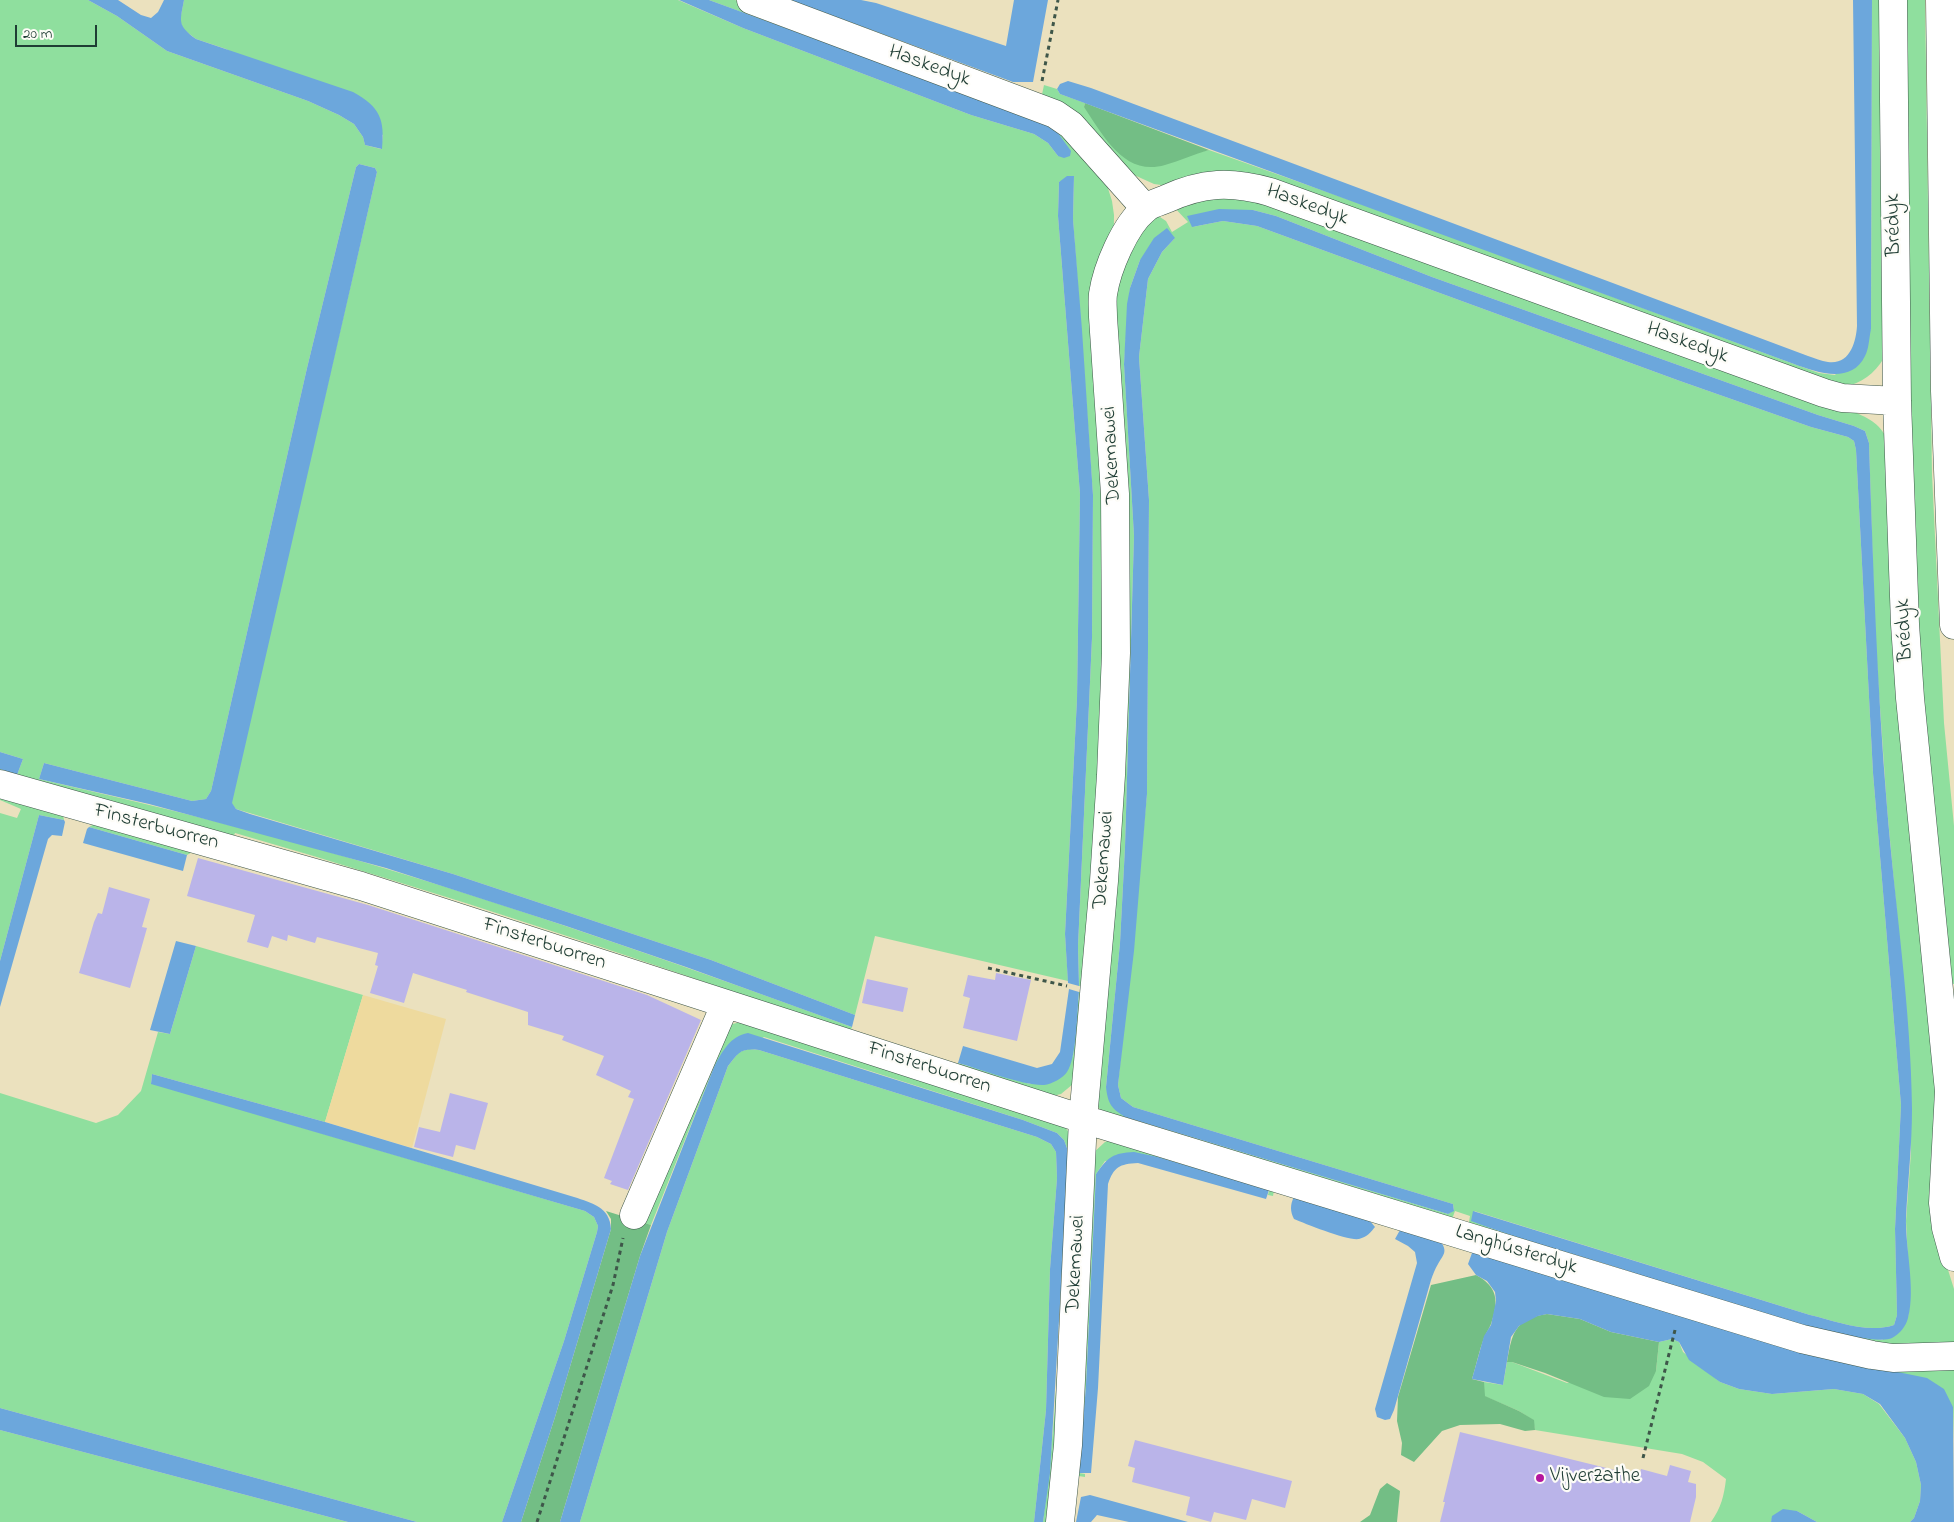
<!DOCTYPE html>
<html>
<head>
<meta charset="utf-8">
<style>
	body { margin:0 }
	#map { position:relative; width:1954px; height:1522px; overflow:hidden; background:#ebe1be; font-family:"Indie Flower",sans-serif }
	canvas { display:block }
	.scale { position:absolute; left:15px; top:25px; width:82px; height:22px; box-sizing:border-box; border:2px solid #1f3d34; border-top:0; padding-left:6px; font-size:15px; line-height:18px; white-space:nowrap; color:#1f3d34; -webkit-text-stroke:4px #fdfcf7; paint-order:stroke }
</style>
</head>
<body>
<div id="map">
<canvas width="1954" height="1522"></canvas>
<div class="scale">20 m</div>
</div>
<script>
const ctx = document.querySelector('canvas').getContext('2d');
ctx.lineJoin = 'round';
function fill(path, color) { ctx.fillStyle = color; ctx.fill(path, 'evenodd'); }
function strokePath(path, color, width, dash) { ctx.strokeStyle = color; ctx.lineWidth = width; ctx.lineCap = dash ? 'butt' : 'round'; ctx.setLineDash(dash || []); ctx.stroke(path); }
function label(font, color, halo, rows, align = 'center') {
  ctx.font = font + ' "Indie Flower",sans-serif'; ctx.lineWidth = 4.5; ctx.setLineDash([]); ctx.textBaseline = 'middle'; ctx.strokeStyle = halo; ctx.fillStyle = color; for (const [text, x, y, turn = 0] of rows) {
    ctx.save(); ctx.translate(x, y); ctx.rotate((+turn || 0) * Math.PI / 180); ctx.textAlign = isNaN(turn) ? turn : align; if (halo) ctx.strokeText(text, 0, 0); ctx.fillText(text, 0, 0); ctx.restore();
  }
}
fill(new Path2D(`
	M 0,0 L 88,0 L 117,16 L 167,51 L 308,101 L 339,115 L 354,124 L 363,137 L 365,145 L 381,149 L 383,135 L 226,49 L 196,39 L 183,29 L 180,20 L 184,0 L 678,0 L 743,28 L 971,115 L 1034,134 L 1048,143 L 1058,156 L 1070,156 L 1007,110 L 709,0 L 735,0 L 1064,129 L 1105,179 L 1112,201 L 1114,215 L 1110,546 L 1087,987 L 1079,986 L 1078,946 L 1092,638 L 1093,495 L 1073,219 L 1074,176 L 1059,182 L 1058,216 L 1080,494 L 1077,699 L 1065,934 L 1068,981 L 875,936 L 855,1015 L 711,960 L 453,874 L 236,809 L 231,803 L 235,783 L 377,172 L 375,168 L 359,164 L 356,167 L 307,368 L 211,791 L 206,799 L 192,801 L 44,763 L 39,779 C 156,806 272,834 387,869 C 544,916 698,971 852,1027 L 850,1032 C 647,961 442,893 235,833 L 232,841 L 0,778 L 0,769 L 17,775 L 23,759 L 0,752 Z
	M 1872,0 L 1883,0 L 1884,358 C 1874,374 1862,383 1844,387 L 1342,210 L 1154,184 L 1123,170 L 1041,99 L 1044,85 L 1057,89 L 1060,94 L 1085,103 L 1084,107 L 1200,152 L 1209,150 L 1389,214 L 1794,364 L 1819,373 L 1835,375 L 1871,329 Z
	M 1902,0 L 1925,0 L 1932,474 L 1944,723 L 1954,826 L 1954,984 L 1948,984 L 1914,624 Z
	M 1245,193 L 1849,409 C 1868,419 1879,421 1888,441 L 1937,1063 L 1939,1241 L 1954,1289 L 1954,1344 L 1884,1351 L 1468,1228 L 1470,1216 L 1455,1211 L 1451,1222 L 1103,1114 L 1097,1105 L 1110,301 L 1128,248 L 1157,215 L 1166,221 L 1172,232 L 1188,222 L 1172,205 ZM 1253,210 L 1276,216 L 1432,277 L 1818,415 L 1854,426 L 1865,431 L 1869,443 L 1875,636 L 1887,808 L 1906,1011 L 1911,1152 L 1906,1221 L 1910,1299 L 1908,1317 L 1882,1340 L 1769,1316 L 1490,1228 L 1474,1211 L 1810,1315 C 1836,1321 1868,1334 1894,1325 L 1897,1315 L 1895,1229 L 1901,1105 L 1873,773 L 1856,450 L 1854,441 L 1848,437 L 1811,427 L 1680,381 L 1257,226 L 1223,221 L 1192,227 ZM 1175,238 L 1162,252 L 1148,279 L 1139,357 L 1149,500 L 1147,794 L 1118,1085 L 1121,1098 L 1133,1107 L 1453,1204 L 1454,1210 L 1448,1214 L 1125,1117 L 1106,1087 L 1120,943 L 1125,847 L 1134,536 L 1124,363 L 1130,288 L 1140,260 Z
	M 0,790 L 63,814 L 64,820 L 39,815 L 0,961 L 0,813 L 17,818 L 21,809 L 0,800 Z
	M 98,822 L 196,850 L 187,855 L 89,827 Z
	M 196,946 L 363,995 L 325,1122 L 152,1074 L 151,1083 L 585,1211 L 594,1217 L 598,1226 L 597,1232 L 564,1341 L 502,1522 L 417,1522 L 0,1408 L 0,1093 L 96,1123 L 118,1115 L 141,1091 L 158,1032 L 170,1034 Z
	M 1079,992 L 1086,993 L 1073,1084 L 1061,1094 L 1048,1097 L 956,1070 L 958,1063 L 1030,1084 L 1073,1056 Z
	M 745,1021 L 1062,1123 L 1073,1138 L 1053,1522 L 1043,1522 C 1060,1399 1061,1275 1068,1151 L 1064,1140 L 1057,1133 L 1023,1120 L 764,1037 L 714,1067 L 651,1225 L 640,1222 L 724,1026 Z
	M 749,1049 L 759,1050 L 1037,1137 L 1051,1144 L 1056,1152 L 1057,1178 L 1050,1269 L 1046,1410 L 1034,1522 L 580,1522 L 667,1232 L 728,1066 L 739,1052 Z
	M 1114,1139 L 1274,1190 L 1273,1196 L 1268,1195 L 1269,1191 L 1158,1157 L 1105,1161 L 1096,1174 L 1086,1385 L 1079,1473 L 1085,1474 L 1085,1477 L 1072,1475 L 1092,1154 L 1105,1142 Z
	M 1672,1339 L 1679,1342 L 1683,1352 L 1720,1382 L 1739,1389 L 1772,1394 L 1834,1389 L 1863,1394 L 1879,1404 L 1905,1438 L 1916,1462 L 1921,1485 L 1920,1501 L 1914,1518 L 1910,1522 L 1817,1522 L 1797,1511 L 1773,1516 L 1771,1522 L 1711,1522 C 1721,1508 1724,1496 1726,1479 L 1703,1462 L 1682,1454 L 1535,1430 L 1533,1420 L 1519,1411 L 1484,1396 L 1484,1382 L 1503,1385 L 1507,1362 L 1512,1362 L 1567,1383 L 1656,1371 L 1659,1342 Z
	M 1878,1368 L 1954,1368 L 1954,1440 L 1953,1407 Z
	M 0,1430 L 348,1522 L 0,1522 Z`), '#8fdf9e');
fill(new Path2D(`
	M 1085,103 L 1209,150 C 1194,154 1180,161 1165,165 C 1124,177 1103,135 1084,107 Z
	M 606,1211 L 651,1225 L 640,1256 L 560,1522 L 521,1522 L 555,1417 L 611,1229 L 611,1219 Z
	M 1476,1275 C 1498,1287 1499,1301 1491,1324 C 1489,1329 1486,1333 1484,1338 C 1479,1351 1476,1366 1472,1379 L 1484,1382 L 1485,1396 L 1519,1411 L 1534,1420 L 1535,1430 L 1525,1431 L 1500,1424 L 1460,1425 L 1442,1431 L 1414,1462 L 1401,1455 L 1402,1443 L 1397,1421 L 1398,1397 L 1431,1285 Z
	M 1547,1314 L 1580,1319 L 1611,1332 L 1659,1342 L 1656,1371 L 1649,1386 L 1630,1399 L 1604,1397 L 1545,1373 L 1512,1362 L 1507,1362 C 1512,1334 1514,1319 1547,1314 Z
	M 1387,1483 L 1400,1491 L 1397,1522 L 1360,1522 L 1370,1515 L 1380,1489 Z`), '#73be85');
fill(new Path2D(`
	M 363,995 L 446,1019 L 412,1148 L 325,1122 Z`), '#eeda9e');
fill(new Path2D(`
	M 88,0 L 118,0 L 141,15 L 151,18 L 158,12 L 164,0 L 184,0 C 180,22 177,25 196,39 L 353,92 C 380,107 385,119 382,149 L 365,145 L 363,137 L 354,124 L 339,115 L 308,101 L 167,51 L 117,16 Z
	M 679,0 L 709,0 L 1042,122 L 1058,133 L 1071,151 L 1070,156 L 1064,158 L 1058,156 L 1048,143 L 1034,134 L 971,115 L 743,28 Z
	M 790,0 L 861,0 L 876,3 L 1006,46 L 1014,0 L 1048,0 L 1033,82 L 1013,82 Z
	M 1853,0 L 1872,0 L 1871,329 C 1869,338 1869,349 1865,356 C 1851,385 1816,372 1794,364 L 1060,94 L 1057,89 L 1060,84 L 1068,81 L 1091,88 L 1808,356 C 1815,358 1821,361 1828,362 C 1850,365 1856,342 1857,326 Z
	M 359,164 L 375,168 L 377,172 L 232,803 L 236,809 L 250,814 L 453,874 L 711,960 L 855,1015 L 852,1027 L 686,967 L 566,926 L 386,868 L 149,804 L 39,779 L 44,763 L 192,801 L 206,799 L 211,791 L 307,368 L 356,167 Z
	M 1067,176 L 1074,176 L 1073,219 L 1082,330 L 1093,495 L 1092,638 L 1078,946 L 1079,986 L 1068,983 L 1065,934 L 1077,699 L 1080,494 L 1058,216 L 1059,182 Z
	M 1219,209 L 1253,210 L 1276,216 L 1432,277 L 1818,415 L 1854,426 L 1865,431 L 1869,443 C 1873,564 1877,686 1887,807 C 1895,906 1911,1009 1912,1109 C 1912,1145 1908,1181 1906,1217 C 1905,1247 1916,1289 1908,1318 C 1906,1326 1900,1334 1892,1338 C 1864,1351 1665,1283 1625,1270 C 1574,1254 1522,1240 1471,1221 L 1473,1211 L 1810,1315 C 1836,1321 1868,1334 1894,1325 L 1897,1315 L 1895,1229 L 1901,1105 L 1873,773 L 1856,450 L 1854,441 L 1848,437 L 1811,427 L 1680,381 L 1257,226 L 1223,221 L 1192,227 L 1187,216 Z
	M 1167,228 L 1175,238 L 1162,252 L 1148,279 L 1139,357 L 1149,500 L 1147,794 L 1134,951 L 1118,1085 L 1121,1098 L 1133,1107 L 1453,1204 L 1454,1211 L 1448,1214 L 1125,1117 C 1111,1108 1108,1104 1106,1087 L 1120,943 L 1125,847 L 1134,536 L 1124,364 L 1127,304 L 1130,288 L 1140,260 L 1154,238 Z
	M 0,752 L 23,759 L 17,775 L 0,769 Z
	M 39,815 L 64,820 L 65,822 L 62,836 L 52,835 L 48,839 L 0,1007 L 0,961 Z
	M 89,827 L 187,855 L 183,871 L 83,843 L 87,829 Z
	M 176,941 L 196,946 L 170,1034 L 150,1030 Z
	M 1069,989 L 1079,992 C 1077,1010 1077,1058 1067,1072 C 1063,1078 1052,1084 1044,1085 C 1024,1086 980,1069 958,1063 L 963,1046 L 1037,1068 L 1052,1064 L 1060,1052 Z
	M 748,1033 L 1023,1120 L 1057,1133 L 1064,1140 L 1068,1151 L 1070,1169 L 1062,1270 L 1050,1473 L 1043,1522 L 1034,1522 L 1046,1410 L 1050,1269 L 1057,1178 L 1056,1152 L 1051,1144 L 1037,1137 L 759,1050 C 741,1048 739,1052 728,1066 L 667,1232 L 580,1522 L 560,1522 L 640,1256 L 714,1067 C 722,1052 730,1036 748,1033 Z
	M 152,1074 L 325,1122 L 574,1197 C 592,1203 610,1207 611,1229 L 555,1417 L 521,1522 L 502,1522 L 564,1341 L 597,1232 L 598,1226 L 594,1217 L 585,1211 L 151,1084 Z
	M 1134,1152 L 1158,1157 L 1269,1190 L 1266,1199 L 1138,1163 C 1119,1164 1114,1167 1108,1184 L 1098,1388 L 1091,1473 L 1079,1473 L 1086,1385 L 1096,1174 C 1108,1157 1113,1153 1134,1152 Z
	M 1294,1197 L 1370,1221 L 1375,1227 C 1371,1232 1367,1237 1359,1239 C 1348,1241 1306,1224 1294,1219 C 1290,1212 1290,1204 1294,1197 Z
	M 1400,1230 L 1441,1242 C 1448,1252 1443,1255 1438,1264 C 1435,1269 1433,1274 1431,1280 L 1394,1410 L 1390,1419 L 1385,1420 L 1377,1417 L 1375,1409 L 1417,1263 L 1415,1252 L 1408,1246 L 1395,1239 Z
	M 1472,1253 L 1483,1253 L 1878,1368 L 1927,1378 L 1944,1389 L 1953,1407 L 1954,1522 L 1910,1522 L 1914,1518 L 1920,1501 L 1921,1485 L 1916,1462 L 1905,1438 L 1880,1404 L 1863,1394 L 1834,1389 L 1772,1394 L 1739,1389 L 1720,1382 L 1689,1360 L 1679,1342 L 1672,1339 L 1659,1342 L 1611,1332 L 1580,1319 L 1547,1314 L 1538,1316 L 1519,1326 L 1511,1337 L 1503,1385 L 1472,1379 L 1484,1336 L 1491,1325 L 1496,1301 L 1495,1292 L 1487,1281 L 1476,1275 L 1468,1264 Z
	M 0,1408 L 417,1522 L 348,1522 L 0,1430 Z
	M 1090,1495 L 1188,1522 L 1129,1522 L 1097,1515 L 1091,1522 L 1076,1522 L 1081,1497 Z
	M 1783,1509 L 1797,1511 L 1817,1522 L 1771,1522 L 1772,1516 Z`), '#6ca7dc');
fill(new Path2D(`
	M 198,858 L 368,905 L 647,995 L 701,1020 L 628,1190 L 610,1184 L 612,1181 L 604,1178 L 634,1099 L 628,1097 L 631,1091 L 596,1075 L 604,1056 L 562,1040 L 564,1036 L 528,1025 L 528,1012 L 466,992 L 467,990 L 413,973 L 404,1003 L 370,993 L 378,966 L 375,965 L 378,953 L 317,937 L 315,943 L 288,935 L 287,941 L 272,936 L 268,948 L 247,942 L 255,915 L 187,896 Z
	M 109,887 L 150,899 L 142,927 L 147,928 L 130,988 L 79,973 L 94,922 L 98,913 L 102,914 Z
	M 996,973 L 1031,980 L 1017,1041 L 963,1028 L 970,998 L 963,996 L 968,975 L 995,980 Z
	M 867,979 L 908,988 L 903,1012 L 862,1003 Z
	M 450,1093 L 488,1103 L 475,1150 L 456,1145 L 453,1157 L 414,1147 L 419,1127 L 440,1132 Z
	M 1460,1432 L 1639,1476 L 1641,1469 L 1667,1476 L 1670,1465 L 1691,1471 L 1688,1482 L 1696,1484 L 1696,1497 L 1690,1522 L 1440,1522 L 1445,1502 L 1443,1502 Z
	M 1135,1440 L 1292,1481 L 1285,1508 L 1252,1499 L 1246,1520 L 1214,1512 L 1211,1522 L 1186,1515 L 1190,1497 L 1132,1482 L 1135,1468 L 1128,1466 Z`), '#bab4e9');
const minor = new Path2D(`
	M 751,0 L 1055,114 L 1071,125 L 1145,208
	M 1893,0 L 1897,401 L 1905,624 L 1910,698 L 1949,1091 L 1943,1203 L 1946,1228 L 1954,1257
	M 0,784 L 361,886 L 1083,1119 L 1802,1339 L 1872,1355 L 1893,1358 L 1954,1356
	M 634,1215 L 725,1005
	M 1060,1522 L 1068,1445 L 1083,1119 L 1104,881 L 1111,775 L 1116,653 L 1115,494 L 1103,317 C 1103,309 1102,301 1103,294 C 1107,268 1125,225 1145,209 C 1150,204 1159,202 1166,199 C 1203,182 1231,181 1270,192 L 1824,393 L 1842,398 L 1897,401`);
const major = new Path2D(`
	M 1940,0 L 1945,391 L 1954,625`);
strokePath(minor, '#3e5649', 29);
strokePath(major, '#3e5649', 29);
strokePath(new Path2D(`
	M 1042,81 L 1058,0
	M 988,968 L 1067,986
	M 1643,1458 L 1675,1330
	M 537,1522 L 613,1285 L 623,1238`), '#3e5649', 3, [4, 4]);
strokePath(minor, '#fff', 28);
strokePath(major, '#fff', 28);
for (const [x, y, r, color] of [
	[1540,1478,5,"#b5179e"]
]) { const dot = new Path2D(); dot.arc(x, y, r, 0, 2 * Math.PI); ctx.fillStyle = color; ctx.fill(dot); strokePath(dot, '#fdfcf7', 2); }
label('21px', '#1f3d34', '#fdfcf7', [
	["Haskedyk",929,67,20],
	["Haskedyk",1307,206,20],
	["Brédyk",1895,225,-91],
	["Haskedyk",1687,344,20],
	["Dekemawei",1113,455,-93],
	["Brédyk",1906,630,-93],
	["Finsterbuorren",156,828,15],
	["Dekemawei",1105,860,-86],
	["Finsterbuorren",544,945,18],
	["Finsterbuorren",929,1069,18],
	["Langhústerdyk",1516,1251,17],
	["Dekemawei",1077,1264,-87]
]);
label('21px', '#1f3d34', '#fdfcf7', [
	["Vijverzathe",1550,1478]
], 'left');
</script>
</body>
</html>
